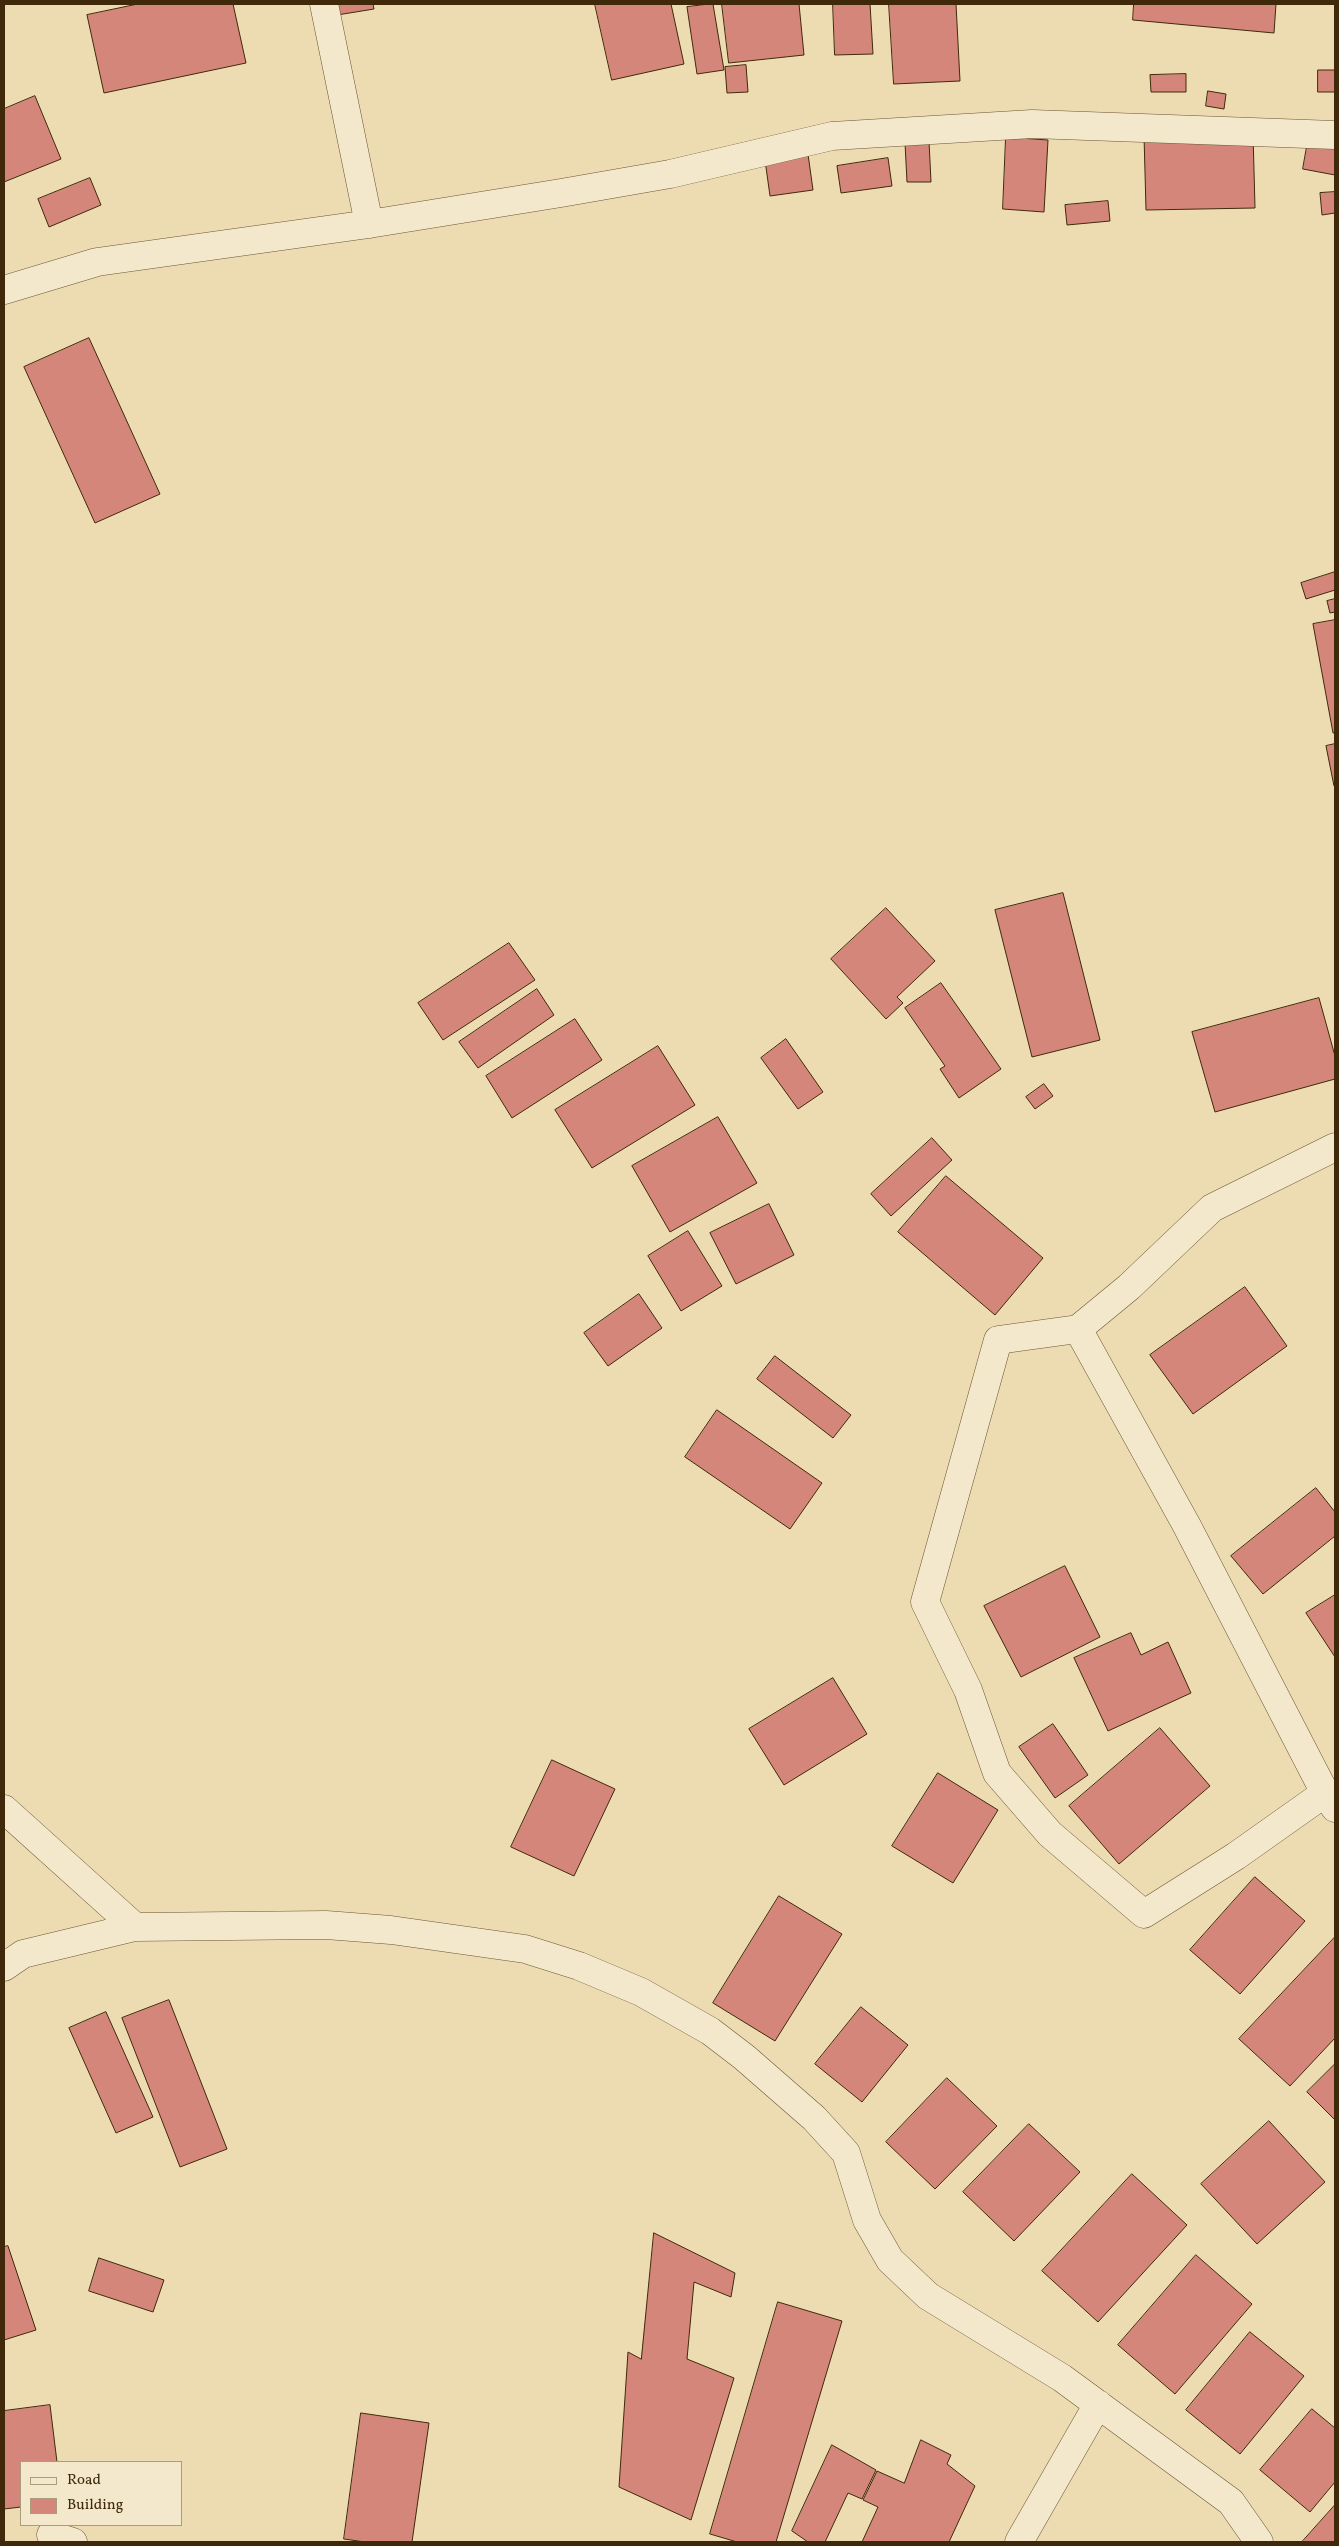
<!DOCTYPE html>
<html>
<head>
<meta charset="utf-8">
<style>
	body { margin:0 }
	#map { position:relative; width:1339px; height:2546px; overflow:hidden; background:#eddcb1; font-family:Vollkorn,serif }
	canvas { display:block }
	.frame { position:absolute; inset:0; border:5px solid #40290a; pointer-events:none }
	.legend { position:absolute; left:20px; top:2461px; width:162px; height:65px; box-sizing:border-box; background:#f3e8cc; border:1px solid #ab9c7e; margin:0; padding:6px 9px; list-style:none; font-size:15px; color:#40290a }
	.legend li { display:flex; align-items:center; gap:10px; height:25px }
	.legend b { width:25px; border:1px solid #ab9c7e }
</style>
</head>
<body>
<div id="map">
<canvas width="1339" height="2546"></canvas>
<div class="frame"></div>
<ul class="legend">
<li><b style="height:6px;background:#f3e8cc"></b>Road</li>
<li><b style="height:14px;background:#d4867a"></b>Building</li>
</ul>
</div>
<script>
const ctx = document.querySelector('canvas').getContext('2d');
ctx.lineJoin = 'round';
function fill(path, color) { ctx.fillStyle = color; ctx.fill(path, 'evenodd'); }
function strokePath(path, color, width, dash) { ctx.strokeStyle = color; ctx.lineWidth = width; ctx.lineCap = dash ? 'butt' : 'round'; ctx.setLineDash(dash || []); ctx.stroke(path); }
const building = new Path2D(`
	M 138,4 L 233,4 L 246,63 L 104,93 L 87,15 Z
	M 329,4 L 373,4 L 374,9 L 331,16 Z
	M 595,4 L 671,4 L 684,64 L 612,80 Z
	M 713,4 L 724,70 L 697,74 L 687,7 Z
	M 722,4 L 799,4 L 804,55 L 729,63 Z
	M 833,4 L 870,4 L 873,54 L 835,55 Z
	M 889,4 L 956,4 L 960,81 L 894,84 Z
	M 1134,4 L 1276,4 L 1274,33 L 1133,20 Z
	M 746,65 L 748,92 L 727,93 L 725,67 Z
	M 1318,70 L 1335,70 L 1335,92 L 1318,92 Z
	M 1186,74 L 1186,92 L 1151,92 L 1150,75 Z
	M 1208,91 L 1226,94 L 1224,109 L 1206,106 Z
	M 35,96 L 61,159 L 4,182 L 4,109 Z
	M 1253,133 L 1255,208 L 1146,210 L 1144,135 Z
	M 1309,135 L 1335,140 L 1335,175 L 1303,169 Z
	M 1006,137 L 1048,140 L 1044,212 L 1003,209 Z
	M 929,141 L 931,182 L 907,182 L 905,143 Z
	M 808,154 L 813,190 L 770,196 L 765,160 Z
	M 888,158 L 892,186 L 841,193 L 837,166 Z
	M 90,178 L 101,205 L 49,227 L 38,199 Z
	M 1335,192 L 1335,213 L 1322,215 L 1320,193 Z
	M 1108,201 L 1110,221 L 1067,225 L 1065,205 Z
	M 89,338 L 160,494 L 95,523 L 24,367 Z
	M 1335,572 L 1335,590 L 1306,599 L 1301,583 Z
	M 1335,599 L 1335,612 L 1330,613 L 1327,601 Z
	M 1335,620 L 1335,733 L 1333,733 L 1313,624 Z
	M 1335,744 L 1335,786 L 1334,786 L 1326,746 Z
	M 1063,893 L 1100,1040 L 1032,1057 L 995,910 Z
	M 886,908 L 935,961 L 897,997 L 903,1003 L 886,1019 L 831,959 Z
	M 509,943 L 535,980 L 443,1040 L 418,1003 Z
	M 941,983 L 1001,1069 L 959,1098 L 940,1069 L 945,1066 L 905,1008 Z
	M 537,989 L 554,1015 L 478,1068 L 459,1042 Z
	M 1319,998 L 1335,1056 L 1335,1079 L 1215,1112 L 1192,1032 Z
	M 575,1019 L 602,1060 L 512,1118 L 486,1076 Z
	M 786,1039 L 823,1092 L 798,1109 L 761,1058 Z
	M 658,1046 L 695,1105 L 592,1168 L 555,1110 Z
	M 1044,1084 L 1053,1096 L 1035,1109 L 1026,1097 Z
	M 718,1117 L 757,1183 L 670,1232 L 632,1166 Z
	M 932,1138 L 952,1160 L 891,1216 L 871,1194 Z
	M 946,1176 L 1043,1258 L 995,1315 L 898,1232 Z
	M 769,1204 L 794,1255 L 736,1284 L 710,1233 Z
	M 688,1231 L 722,1286 L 681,1311 L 648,1256 Z
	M 1245,1287 L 1287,1346 L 1193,1414 L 1150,1355 Z
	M 639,1294 L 662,1328 L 608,1366 L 584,1333 Z
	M 775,1356 L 851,1415 L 833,1438 L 757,1379 Z
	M 717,1410 L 822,1483 L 790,1529 L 685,1457 Z
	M 1316,1488 L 1335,1512 L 1335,1536 L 1263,1594 L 1231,1556 Z
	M 1065,1566 L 1100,1637 L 1021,1677 L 984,1606 Z
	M 1335,1595 L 1335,1657 L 1306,1613 Z
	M 1131,1633 L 1141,1655 L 1168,1642 L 1191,1693 L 1108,1731 L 1074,1658 Z
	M 833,1678 L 867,1734 L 784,1785 L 749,1729 Z
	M 1053,1724 L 1088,1775 L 1055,1798 L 1019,1747 Z
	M 1160,1728 L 1210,1786 L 1119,1864 L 1069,1806 Z
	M 552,1760 L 615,1789 L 574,1876 L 511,1847 Z
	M 938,1773 L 998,1810 L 953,1883 L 892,1846 Z
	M 1255,1877 L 1305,1921 L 1240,1994 L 1190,1950 Z
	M 779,1896 L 842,1934 L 775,2041 L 713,2003 Z
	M 1335,1937 L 1335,2038 L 1290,2086 L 1239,2039 Z
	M 169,2000 L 227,2149 L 180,2167 L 122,2018 Z
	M 861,2007 L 908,2045 L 862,2102 L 815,2064 Z
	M 106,2012 L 153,2117 L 116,2133 L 69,2028 Z
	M 1335,2064 L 1335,2120 L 1307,2092 Z
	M 947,2078 L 997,2126 L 935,2189 L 886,2142 Z
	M 1269,2121 L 1325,2182 L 1257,2244 L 1201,2184 Z
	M 1029,2124 L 1080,2172 L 1014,2241 L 963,2192 Z
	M 1132,2174 L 1187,2225 L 1098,2322 L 1042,2271 Z
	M 654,2233 L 735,2273 L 731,2297 L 694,2282 L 687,2359 L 734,2378 L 691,2520 L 619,2487 L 628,2352 L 641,2359 Z
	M 8,2246 L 36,2330 L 4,2340 L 4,2247 Z
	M 1196,2255 L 1252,2304 L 1175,2394 L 1118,2345 Z
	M 99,2258 L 164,2280 L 153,2312 L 89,2291 Z
	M 778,2302 L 842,2321 L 776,2542 L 737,2542 L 710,2534 Z
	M 1250,2332 L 1304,2376 L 1240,2454 L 1186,2410 Z
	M 50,2405 L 57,2462 L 21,2462 L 21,2507 L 4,2509 L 4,2411 Z
	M 1312,2409 L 1335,2428 L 1335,2482 L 1310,2512 L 1260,2470 Z
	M 361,2413 L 429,2423 L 412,2542 L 365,2542 L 344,2539 Z
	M 921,2440 L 951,2455 L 947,2464 L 975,2486 L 949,2542 L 862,2542 L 878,2507 L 863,2500 L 877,2471 L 904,2483 Z
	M 832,2445 L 876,2470 L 862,2499 L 848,2493 L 825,2542 L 808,2542 L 792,2531 Z
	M 1335,2505 L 1335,2542 L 1304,2542 L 1303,2541 Z`);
fill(building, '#d4867a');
strokePath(building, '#40290a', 1);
const minor = new Path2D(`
	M 324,4 L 369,224
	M 4,290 L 97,262 L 369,224 L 561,193 L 670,174 L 832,136 L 1032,124 L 1335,135
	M 1078,1329 L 1187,1526 L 1325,1793 L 1335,1808
	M 1325,1793 L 1236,1856 L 1144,1914 L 1050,1834 L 997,1773 L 968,1690 L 925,1602 L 998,1340 L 1078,1329 L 1129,1287 L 1212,1208 L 1335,1147
	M 4,1809 L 135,1927
	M 4,1967 L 23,1954 L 135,1927 L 326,1925 L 391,1930 L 525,1949 L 579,1966 L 641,1992 L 710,2031 L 744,2057 L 814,2118 L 846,2153 L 867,2220 L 890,2260 L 928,2296 L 1062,2378 L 1231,2502 L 1259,2542
	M 51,2535 L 73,2542
	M 1019,2542 L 1098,2404`);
strokePath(minor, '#6b5634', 29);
strokePath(minor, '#f3e8cc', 28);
</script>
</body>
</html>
